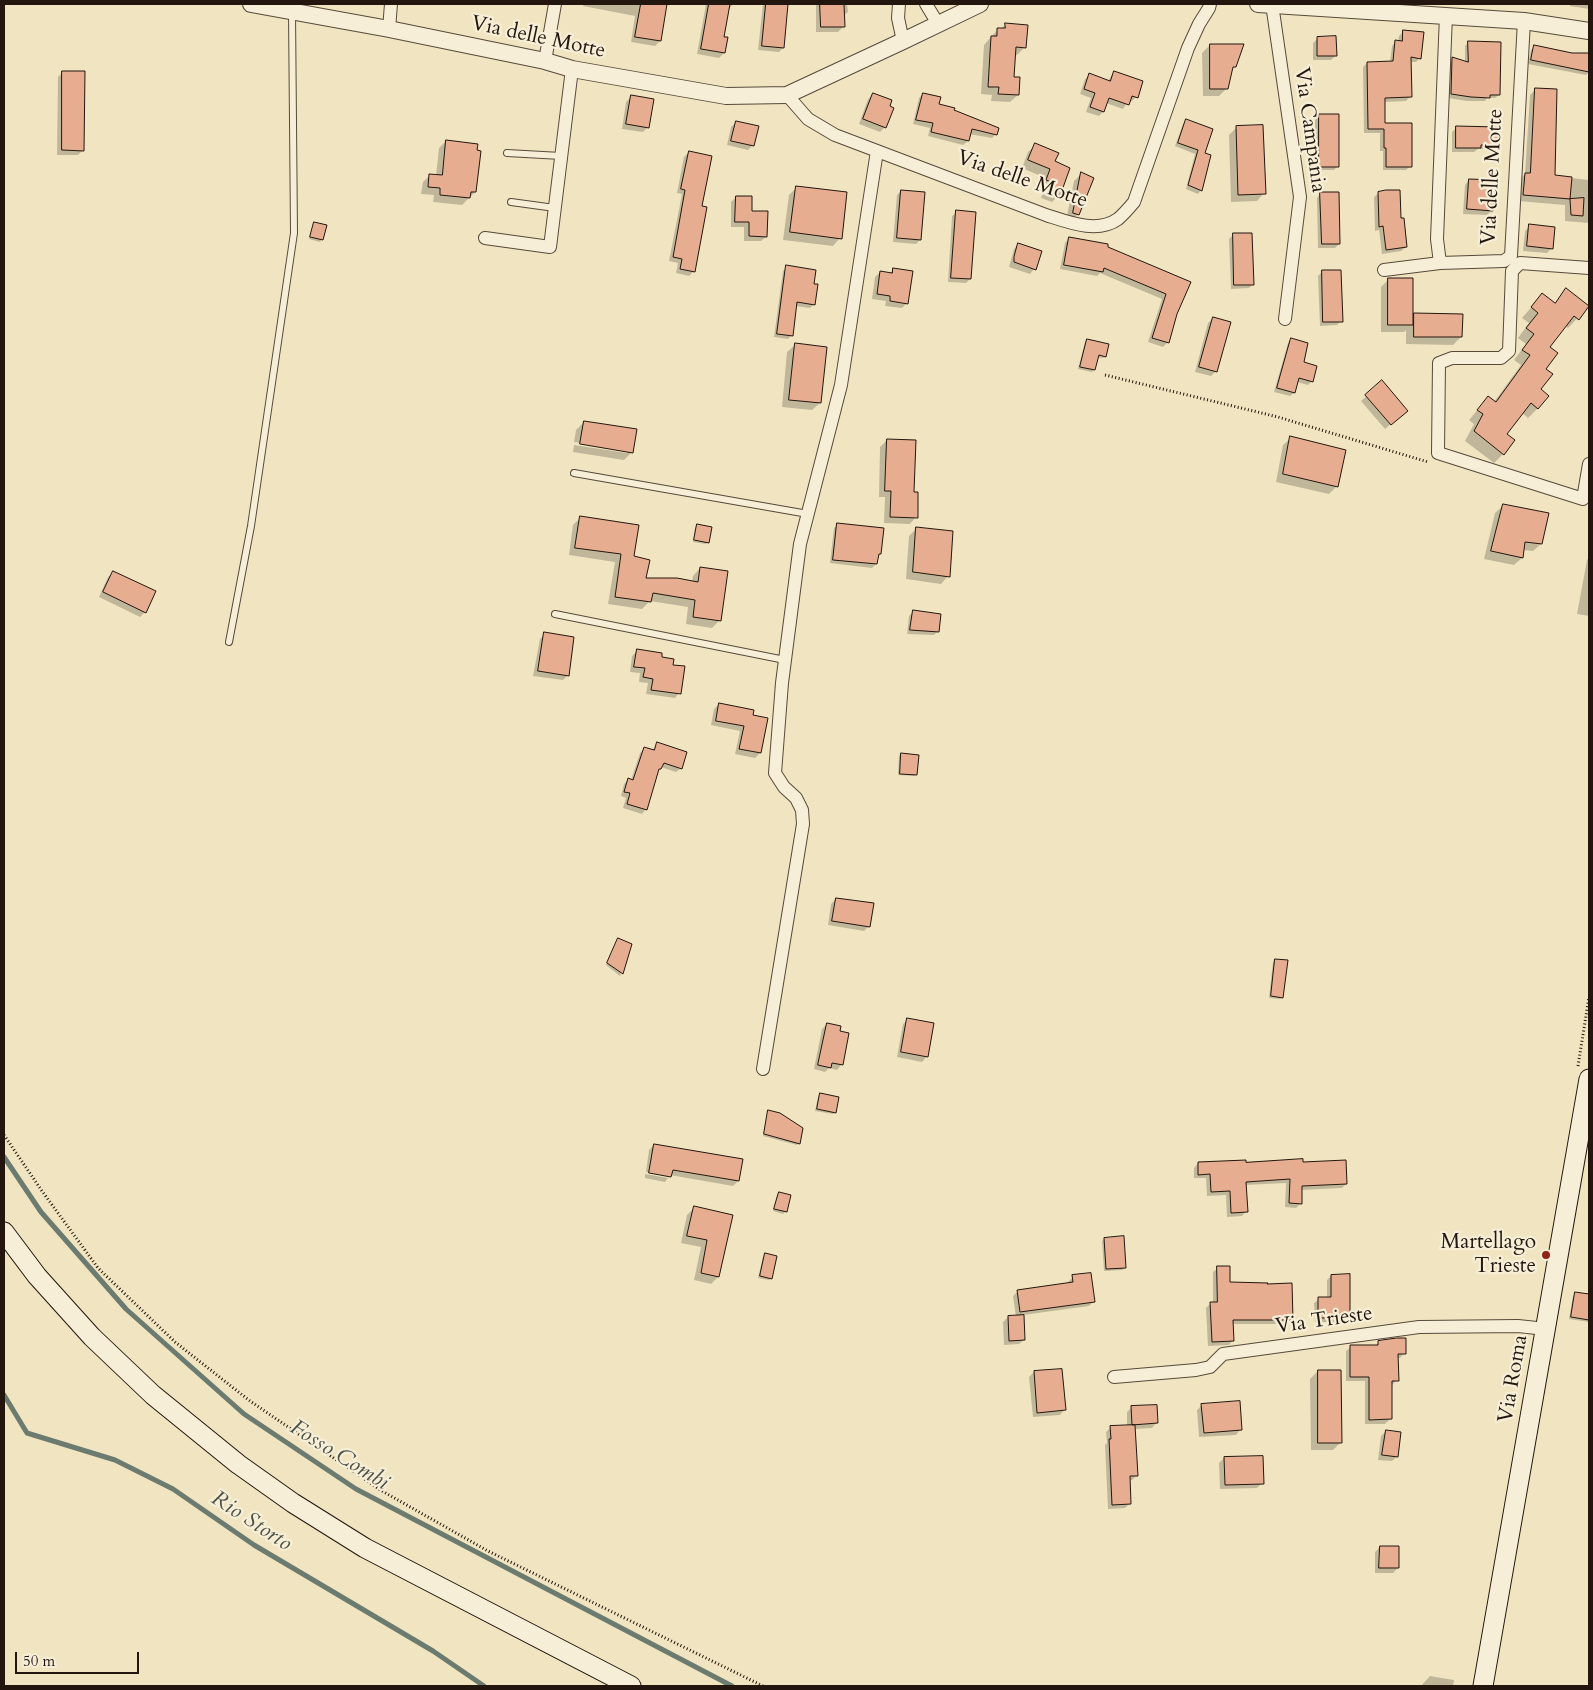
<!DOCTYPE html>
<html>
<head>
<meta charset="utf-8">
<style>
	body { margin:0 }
	#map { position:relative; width:1593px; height:1690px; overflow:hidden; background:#f1e5c1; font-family:Cardo,serif }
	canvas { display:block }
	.frame { position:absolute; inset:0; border:5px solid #22160e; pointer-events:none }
	.scale { position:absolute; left:15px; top:1652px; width:124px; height:22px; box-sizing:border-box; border:2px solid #22160e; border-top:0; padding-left:6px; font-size:15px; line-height:18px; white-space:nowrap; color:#22160e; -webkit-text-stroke:4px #f6eed7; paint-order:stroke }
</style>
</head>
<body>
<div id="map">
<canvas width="1593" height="1690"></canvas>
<div class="frame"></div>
<div class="scale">50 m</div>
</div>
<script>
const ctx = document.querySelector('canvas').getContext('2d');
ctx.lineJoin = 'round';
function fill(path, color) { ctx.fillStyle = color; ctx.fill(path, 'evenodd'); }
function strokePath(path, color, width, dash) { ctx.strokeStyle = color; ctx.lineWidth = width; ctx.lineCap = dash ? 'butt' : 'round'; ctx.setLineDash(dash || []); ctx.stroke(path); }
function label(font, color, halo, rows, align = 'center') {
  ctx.font = font + ' Cardo,serif'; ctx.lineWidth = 4.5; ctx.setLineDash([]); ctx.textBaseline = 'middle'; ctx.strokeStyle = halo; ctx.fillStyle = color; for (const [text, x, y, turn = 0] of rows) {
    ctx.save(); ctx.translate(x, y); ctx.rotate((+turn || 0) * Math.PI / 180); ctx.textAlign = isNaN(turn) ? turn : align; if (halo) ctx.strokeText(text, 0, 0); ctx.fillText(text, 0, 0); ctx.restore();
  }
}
fill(new Path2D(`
	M 584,4 L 666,4 L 660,41 L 655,46 L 631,42 L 635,16 L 583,6 Z
	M 706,4 L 733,4 L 728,10 L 723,38 L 724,53 L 719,58 L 697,54 Z
	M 763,4 L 787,4 L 783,48 L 779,52 L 758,50 Z
	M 816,4 L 847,4 L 848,12 L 843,16 L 843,27 L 838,32 L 816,32 Z
	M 1570,4 L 1589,4 L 1589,9 L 1570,6 Z
	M 1005,25 L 1025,47 L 1017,55 L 1014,55 L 1013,78 L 1018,95 L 1010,102 L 991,101 L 992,95 L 981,94 L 984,45 L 998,29 L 1001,29 Z
	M 1403,32 L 1420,58 L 1416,62 L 1409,62 L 1410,97 L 1406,101 L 1384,102 L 1384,124 L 1411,166 L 1406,170 L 1383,170 L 1383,151 L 1380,151 L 1380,133 L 1364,133 L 1363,67 L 1367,63 L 1390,62 L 1392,46 L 1396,41 L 1398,42 L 1399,36 Z
	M 1318,38 L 1336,55 L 1331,60 L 1313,60 L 1313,43 Z
	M 1469,42 L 1499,95 L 1495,98 L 1487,98 L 1485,101 L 1467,101 L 1448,98 L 1449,62 L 1453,59 L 1465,62 L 1465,46 Z
	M 1210,45 L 1234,66 L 1231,69 L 1226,89 L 1219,96 L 1203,96 L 1202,53 Z
	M 1535,47 L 1572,54 L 1589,55 L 1589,72 L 1586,75 L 1528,64 L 1531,50 Z
	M 63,72 L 83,150 L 78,155 L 57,155 L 58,77 Z
	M 1114,72 L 1136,97 L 1132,101 L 1129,100 L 1123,109 L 1106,103 L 1103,112 L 1099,116 L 1086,112 L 1091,98 L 1080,94 L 1085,79 L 1090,75 L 1108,81 Z
	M 1535,90 L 1553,176 L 1589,180 L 1589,223 L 1565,221 L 1565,205 L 1518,201 L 1519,180 L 1525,174 L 1530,95 Z
	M 873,94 L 885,127 L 880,132 L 859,124 L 868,99 Z
	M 923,94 L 938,105 L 953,110 L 996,134 L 992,138 L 969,134 L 968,141 L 963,145 L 928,136 L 930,128 L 913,124 L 919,98 Z
	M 631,97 L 648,127 L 643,132 L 622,129 L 626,102 Z
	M 1319,116 L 1338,166 L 1334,170 L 1315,170 L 1315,120 Z
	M 1186,121 L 1203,153 L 1201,190 L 1198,194 L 1186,189 L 1195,154 L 1175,146 L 1183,124 Z
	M 736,122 L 753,145 L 748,150 L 727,145 L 731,127 Z
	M 1237,127 L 1264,193 L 1257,201 L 1231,202 L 1229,135 Z
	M 1457,127 L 1496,144 L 1491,149 L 1478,149 L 1474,152 L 1452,152 L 1452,132 Z
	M 446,141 L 475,192 L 462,205 L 433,202 L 434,195 L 421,194 L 423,182 L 430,175 L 436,176 L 439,148 Z
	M 1036,145 L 1053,162 L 1059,195 L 1052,202 L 1041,198 L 1044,190 L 1039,188 L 1043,177 L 1022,168 L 1028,152 Z
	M 689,152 L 700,207 L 694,271 L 689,276 L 676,273 L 678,263 L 669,261 L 682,194 L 677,193 L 684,157 Z
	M 1081,174 L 1078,214 L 1070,222 L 1066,221 L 1074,181 Z
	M 1469,180 L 1492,210 L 1487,215 L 1463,214 L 1465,185 Z
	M 797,187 L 840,238 L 833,246 L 783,240 L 789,195 Z
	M 901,191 L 920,240 L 916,244 L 893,242 L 897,195 Z
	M 1321,193 L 1339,244 L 1335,248 L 1318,248 L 1317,198 Z
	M 1379,193 L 1400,220 L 1406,247 L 1401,251 L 1382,254 L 1379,230 L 1375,231 L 1374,197 Z
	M 736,197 L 766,237 L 761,241 L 744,241 L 744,227 L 731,227 L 731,202 Z
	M 957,212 L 970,279 L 966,283 L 948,282 L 952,216 Z
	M 315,223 L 322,239 L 320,242 L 309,239 L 313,225 Z
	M 1530,226 L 1552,248 L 1547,253 L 1523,251 L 1525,231 Z
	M 1233,235 L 1253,284 L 1249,288 L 1231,289 L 1229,239 Z
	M 1069,238 L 1106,248 L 1189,283 L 1176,314 L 1168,342 L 1163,347 L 1148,342 L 1162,299 L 1100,273 L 1097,276 L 1060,269 L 1065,243 Z
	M 1018,245 L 1034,269 L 1030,274 L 1009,267 L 1014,249 Z
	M 787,267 L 813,285 L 814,304 L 810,308 L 795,306 L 792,335 L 788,339 L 774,337 L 783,271 Z
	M 894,269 L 907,303 L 902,308 L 885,306 L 886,301 L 872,299 L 875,277 L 880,272 L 890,273 Z
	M 1322,272 L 1341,321 L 1337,325 L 1320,326 L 1318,276 Z
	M 1389,279 L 1411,317 L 1414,315 L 1461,337 L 1453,345 L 1406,344 L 1406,330 L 1404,332 L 1381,332 L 1381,287 Z
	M 1566,290 L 1588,307 L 1568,328 L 1565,326 L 1548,347 L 1538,408 L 1528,418 L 1522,413 L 1505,434 L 1503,454 L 1494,463 L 1465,441 L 1474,424 L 1469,420 L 1488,397 L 1494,402 L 1521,365 L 1514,360 L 1526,344 L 1518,338 L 1529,323 L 1522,318 L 1542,295 L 1554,304 Z
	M 1213,318 L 1216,371 L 1211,376 L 1195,372 L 1208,323 Z
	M 1292,339 L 1303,363 L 1316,366 L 1311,382 L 1308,385 L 1297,382 L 1294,393 L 1290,396 L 1274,392 L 1288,343 Z
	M 1087,340 L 1105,356 L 1103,358 L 1097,357 L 1094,370 L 1092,372 L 1078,369 L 1085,342 Z
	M 795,345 L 820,403 L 812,410 L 782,407 L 787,352 Z
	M 1382,382 L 1402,415 L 1385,429 L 1361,401 Z
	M 584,422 L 632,452 L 624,460 L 573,452 L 574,445 L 627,453 L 627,451 L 574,442 L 576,430 Z
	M 1291,438 L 1337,486 L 1329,494 L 1276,482 L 1283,445 Z
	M 887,440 L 912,493 L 916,517 L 910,524 L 884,523 L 885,497 L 879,497 L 880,447 Z
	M 1503,506 L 1541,544 L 1533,551 L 1523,550 L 1522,558 L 1514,565 L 1484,559 L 1495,513 Z
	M 581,517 L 632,557 L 644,579 L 692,582 L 693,576 L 700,568 L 720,620 L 712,628 L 686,624 L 688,607 L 650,601 L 642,609 L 608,604 L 615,562 L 569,555 L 573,525 Z
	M 837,525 L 880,554 L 877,557 L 876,564 L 872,568 L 830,563 L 834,528 Z
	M 697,526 L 708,542 L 706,544 L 693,542 L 695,528 Z
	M 917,528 L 948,576 L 941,584 L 906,579 L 909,536 Z
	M 1589,557 L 1589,616 L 1577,614 L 1587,560 Z
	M 113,573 L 145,612 L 140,617 L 99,597 L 108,577 Z
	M 913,612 L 938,631 L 934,635 L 907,634 L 909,616 Z
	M 545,634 L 568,675 L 563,680 L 533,676 L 540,639 Z
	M 637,651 L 660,658 L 672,666 L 679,693 L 675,698 L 646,694 L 648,683 L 639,682 L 640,673 L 630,672 L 632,656 Z
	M 719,704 L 752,716 L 766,719 L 760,753 L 755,758 L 735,754 L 740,731 L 711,725 L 714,709 Z
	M 657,744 L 681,768 L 676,772 L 661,767 L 657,772 L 646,809 L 642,814 L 623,808 L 626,798 L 621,796 L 624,784 L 628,780 L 631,780 L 640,753 L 645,748 L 652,751 Z
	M 901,754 L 916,774 L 914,776 L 898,775 L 899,756 Z
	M 836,899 L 869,926 L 864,931 L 828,925 L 831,904 Z
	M 618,939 L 630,944 L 620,976 L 606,965 Z
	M 1275,960 L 1282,997 L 1280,999 L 1269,998 L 1273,962 Z
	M 908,1020 L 933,1024 L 926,1057 L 922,1062 L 897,1057 L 903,1024 Z
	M 827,1024 L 841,1065 L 837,1070 L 829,1068 L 825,1072 L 814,1069 L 822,1029 Z
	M 820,1094 L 835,1112 L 833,1114 L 815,1111 L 818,1097 Z
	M 769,1112 L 799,1143 L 797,1145 L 763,1136 L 767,1114 Z
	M 654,1145 L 741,1160 L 738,1181 L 733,1186 L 670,1175 L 665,1182 L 645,1178 L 645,1174 L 668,1178 L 668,1175 L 646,1172 L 649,1150 Z
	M 1198,1163 L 1302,1164 L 1346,1184 L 1342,1188 L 1301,1190 L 1301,1203 L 1296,1208 L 1285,1207 L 1286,1183 L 1245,1185 L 1246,1211 L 1242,1216 L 1227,1217 L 1226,1195 L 1207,1196 L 1206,1178 L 1194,1178 L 1194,1168 Z
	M 779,1193 L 785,1212 L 783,1214 L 773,1211 L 777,1195 Z
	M 694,1208 L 731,1216 L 718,1277 L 711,1284 L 694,1280 L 701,1247 L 681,1243 L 687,1215 Z
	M 1104,1239 L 1125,1268 L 1122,1270 L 1104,1271 L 1102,1241 Z
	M 765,1255 L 771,1278 L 769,1280 L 758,1278 L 763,1257 Z
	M 1218,1268 L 1228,1283 L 1266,1284 L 1292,1319 L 1287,1324 L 1232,1324 L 1233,1340 L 1229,1345 L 1208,1346 L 1206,1308 L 1210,1304 L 1213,1304 L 1213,1272 Z
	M 1331,1276 L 1349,1317 L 1345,1322 L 1315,1322 L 1314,1303 L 1319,1299 L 1327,1299 L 1327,1280 Z
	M 1073,1277 L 1094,1301 L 1089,1306 L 1023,1315 L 1024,1340 L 1019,1344 L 1004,1345 L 1003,1322 L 1008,1317 L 1016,1317 L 1013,1296 L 1018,1291 L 1068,1284 L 1068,1282 Z
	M 1575,1294 L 1589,1296 L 1589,1322 L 1569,1319 L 1573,1296 Z
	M 1379,1342 L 1404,1353 L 1400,1358 L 1397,1358 L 1397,1380 L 1392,1385 L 1390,1385 L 1390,1419 L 1385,1424 L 1365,1424 L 1365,1381 L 1346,1381 L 1346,1351 L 1351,1347 L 1374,1347 Z
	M 1318,1371 L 1340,1443 L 1333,1450 L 1311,1450 L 1310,1379 Z
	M 1034,1372 L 1064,1410 L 1060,1415 L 1033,1417 L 1029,1377 Z
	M 1202,1405 L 1240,1430 L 1236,1435 L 1199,1437 L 1197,1410 Z
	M 1132,1407 L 1156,1423 L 1152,1428 L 1134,1429 L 1137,1475 L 1132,1480 L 1129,1480 L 1129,1504 L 1125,1508 L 1108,1509 L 1105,1445 L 1107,1443 L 1106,1432 L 1111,1427 L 1127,1427 L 1127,1412 Z
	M 1386,1431 L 1397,1456 L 1392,1461 L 1378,1460 L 1381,1436 Z
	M 1224,1458 L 1262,1483 L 1257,1488 L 1220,1489 L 1219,1463 Z
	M 1380,1547 L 1398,1568 L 1393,1573 L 1375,1573 L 1375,1552 Z
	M 1430,1676 L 1454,1680 L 1453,1686 L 1458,1686 L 1421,1686 Z`), '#0003');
strokePath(new Path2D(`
	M 4,1157 L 41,1212 L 126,1309 L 244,1414 L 356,1489 L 732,1686
	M 4,1395 L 27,1433 L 115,1460 L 173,1489 L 254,1545 L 433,1651 L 484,1686`), '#6b7b70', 5);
const building = new Path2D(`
	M 641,4 L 667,4 L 661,41 L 635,37 Z
	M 709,4 L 730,4 L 724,37 L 728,37 L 725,53 L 701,49 Z
	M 766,4 L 788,4 L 784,48 L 762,46 Z
	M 820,4 L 844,4 L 845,27 L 821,27 Z
	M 1005,23 L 1028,25 L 1026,48 L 1016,47 L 1014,77 L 1020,77 L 1019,95 L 998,94 L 999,87 L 988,87 L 991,36 L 997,36 L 997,28 L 1005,28 Z
	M 1403,30 L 1424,32 L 1421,59 L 1411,57 L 1412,97 L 1385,98 L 1385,123 L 1412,123 L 1412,167 L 1386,167 L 1386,148 L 1384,148 L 1384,129 L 1368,129 L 1367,62 L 1393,61 L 1395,40 L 1402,41 Z
	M 1336,36 L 1337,56 L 1317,56 L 1317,37 Z
	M 1468,41 L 1501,42 L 1500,95 L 1490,95 L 1490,98 L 1471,97 L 1451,94 L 1452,57 L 1468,62 Z
	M 1210,44 L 1244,44 L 1236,67 L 1233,67 L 1228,89 L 1210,89 Z
	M 1534,45 L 1572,53 L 1589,53 L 1589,72 L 1531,60 Z
	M 62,71 L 85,71 L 84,151 L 62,150 Z
	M 1114,71 L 1143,81 L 1138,98 L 1132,96 L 1129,105 L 1109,98 L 1104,112 L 1090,107 L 1095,93 L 1084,89 L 1089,73 L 1110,81 Z
	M 1535,88 L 1557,89 L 1555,175 L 1572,177 L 1570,199 L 1523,195 L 1525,173 L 1530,173 Z
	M 873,93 L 892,100 L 890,106 L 894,108 L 886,128 L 863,119 Z
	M 923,93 L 941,97 L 939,104 L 955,108 L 954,110 L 999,128 L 997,135 L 972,129 L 969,141 L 931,132 L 933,123 L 916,120 Z
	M 631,95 L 654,99 L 649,128 L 626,124 Z
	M 1319,114 L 1339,114 L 1339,167 L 1319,167 Z
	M 1186,119 L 1213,129 L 1205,153 L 1211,155 L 1202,191 L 1188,185 L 1198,150 L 1178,143 Z
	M 736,121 L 759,126 L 754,146 L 731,141 Z
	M 1263,125 L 1266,194 L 1238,195 L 1236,126 Z
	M 1456,126 L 1498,127 L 1497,145 L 1481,145 L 1481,148 L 1456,148 Z
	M 446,140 L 478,144 L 477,150 L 481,151 L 476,192 L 471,192 L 470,198 L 440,195 L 440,188 L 428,187 L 429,174 L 442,175 Z
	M 1035,143 L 1059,153 L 1055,161 L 1070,168 L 1060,196 L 1048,190 L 1051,182 L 1046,180 L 1050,169 L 1028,160 Z
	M 689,151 L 712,156 L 702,206 L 707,207 L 695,272 L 680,269 L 682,259 L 673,257 L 685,190 L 681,189 Z
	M 1081,172 L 1094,178 L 1079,215 L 1073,213 Z
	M 1469,179 L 1495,180 L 1493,211 L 1467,209 Z
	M 796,186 L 847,192 L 842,239 L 790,232 Z
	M 901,190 L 925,192 L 921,240 L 897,238 Z
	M 1386,190 L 1400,190 L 1401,218 L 1404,218 L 1407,247 L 1386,250 L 1383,226 L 1379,227 L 1378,192 Z
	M 1320,192 L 1339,192 L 1340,244 L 1322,244 Z
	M 736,196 L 752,196 L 752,211 L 768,211 L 767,237 L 749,236 L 749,222 L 735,222 Z
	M 1584,198 L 1583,216 L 1571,215 L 1570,199 Z
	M 956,210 L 976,212 L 971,279 L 951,278 Z
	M 314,222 L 327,225 L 323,240 L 310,237 Z
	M 1529,224 L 1555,227 L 1553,249 L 1527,246 Z
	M 1233,233 L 1252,233 L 1254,285 L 1234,285 Z
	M 1069,237 L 1108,244 L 1108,247 L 1191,282 L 1177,314 L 1169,343 L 1152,338 L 1166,294 L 1104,268 L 1103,272 L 1064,265 Z
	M 1018,243 L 1042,251 L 1036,270 L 1014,262 L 1014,257 Z
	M 786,265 L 816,270 L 814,284 L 818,284 L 815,305 L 797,302 L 793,336 L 777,334 Z
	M 893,268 L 913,271 L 908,304 L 890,301 L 890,296 L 877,294 L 880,271 L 892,273 Z
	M 1322,270 L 1341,270 L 1343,322 L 1323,322 Z
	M 1388,278 L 1413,278 L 1413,325 L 1388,325 Z
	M 1566,288 L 1589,306 L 1579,320 L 1574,316 L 1550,347 L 1558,353 L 1546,369 L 1553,374 L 1541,389 L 1549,396 L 1538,409 L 1531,403 L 1507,434 L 1515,440 L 1504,455 L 1474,431 L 1483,414 L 1477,410 L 1488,396 L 1496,402 L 1530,355 L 1522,350 L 1534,334 L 1526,328 L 1538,313 L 1531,307 L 1542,293 L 1555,303 Z
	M 1414,313 L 1463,314 L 1462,337 L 1414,337 Z
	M 1213,317 L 1231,322 L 1217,372 L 1199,367 Z
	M 1291,338 L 1308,343 L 1304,362 L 1317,366 L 1313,382 L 1299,378 L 1295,393 L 1277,388 Z
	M 1087,339 L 1109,344 L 1106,357 L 1099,355 L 1095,370 L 1080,367 Z
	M 795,343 L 827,347 L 821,403 L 789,400 Z
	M 1382,380 L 1408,411 L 1391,425 L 1365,395 Z
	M 584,421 L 637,429 L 633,453 L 580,444 Z
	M 1290,436 L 1346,450 L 1338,487 L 1283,474 Z
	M 887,439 L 916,440 L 914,492 L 918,492 L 918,518 L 890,517 L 891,491 L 885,491 Z
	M 1503,504 L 1549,513 L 1542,544 L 1525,542 L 1523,558 L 1491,551 Z
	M 580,516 L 639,525 L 634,556 L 650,560 L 646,578 L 677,578 L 698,582 L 700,567 L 728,571 L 721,621 L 693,617 L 695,600 L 653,593 L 651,602 L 615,597 L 621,554 L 575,548 Z
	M 837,523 L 884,528 L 881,554 L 879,554 L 877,564 L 833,560 Z
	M 697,524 L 712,527 L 709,543 L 694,540 Z
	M 916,527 L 953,531 L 950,577 L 913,572 Z
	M 113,571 L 156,591 L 146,613 L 103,592 Z
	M 913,610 L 941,614 L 939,632 L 910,630 Z
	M 544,632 L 574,637 L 569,676 L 538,671 Z
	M 637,649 L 662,653 L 662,657 L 674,659 L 673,665 L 685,666 L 681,694 L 651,690 L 653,679 L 643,677 L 645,668 L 634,667 Z
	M 719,703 L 754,710 L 753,715 L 768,718 L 761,753 L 739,749 L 744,726 L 716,721 Z
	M 657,742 L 687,752 L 682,769 L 664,763 L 661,769 L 659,769 L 647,810 L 627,804 L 630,793 L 624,792 L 628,778 L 633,780 L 644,747 L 654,750 Z
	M 901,753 L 919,755 L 917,775 L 900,774 Z
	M 836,898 L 874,903 L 870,927 L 832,921 Z
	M 618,938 L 632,944 L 623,974 L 607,963 Z
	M 1275,959 L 1288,960 L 1283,998 L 1271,996 Z
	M 907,1018 L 934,1023 L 928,1057 L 901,1052 Z
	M 827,1023 L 841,1026 L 840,1031 L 849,1033 L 843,1065 L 832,1063 L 831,1068 L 818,1065 Z
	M 820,1093 L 839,1097 L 836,1113 L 817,1109 Z
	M 768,1110 L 780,1113 L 803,1128 L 800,1144 L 764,1134 Z
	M 654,1144 L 743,1159 L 739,1181 L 673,1170 L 671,1177 L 649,1173 Z
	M 1303,1159 L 1303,1162 L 1346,1160 L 1347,1184 L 1302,1186 L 1302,1204 L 1289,1203 L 1290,1179 L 1246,1182 L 1248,1212 L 1231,1213 L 1230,1191 L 1211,1192 L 1210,1174 L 1198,1175 L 1198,1162 L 1246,1160 L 1246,1162 Z
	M 779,1192 L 791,1195 L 787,1212 L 774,1209 Z
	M 694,1206 L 733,1215 L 719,1277 L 701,1273 L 707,1240 L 687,1236 Z
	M 1124,1236 L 1126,1268 L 1106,1269 L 1104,1238 Z
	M 765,1253 L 777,1256 L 772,1279 L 760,1276 Z
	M 1217,1266 L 1230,1266 L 1230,1282 L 1268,1283 L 1267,1284 L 1292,1283 L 1293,1320 L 1233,1320 L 1234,1341 L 1212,1342 L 1210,1302 L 1217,1302 Z
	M 1091,1273 L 1095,1302 L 1020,1312 L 1017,1290 L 1073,1282 L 1072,1275 Z
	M 1350,1274 L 1350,1318 L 1318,1318 L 1318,1297 L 1331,1297 L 1331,1275 Z
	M 1575,1292 L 1589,1294 L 1589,1320 L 1571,1317 Z
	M 1024,1315 L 1025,1340 L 1009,1341 L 1008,1316 Z
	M 1397,1338 L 1406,1338 L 1406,1354 L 1398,1354 L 1399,1381 L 1392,1381 L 1392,1419 L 1369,1420 L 1369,1377 L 1350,1377 L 1350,1345 L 1378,1345 L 1378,1341 Z
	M 1062,1369 L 1066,1410 L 1037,1413 L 1034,1371 Z
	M 1318,1370 L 1341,1370 L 1342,1443 L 1318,1443 Z
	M 1240,1401 L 1242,1430 L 1204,1433 L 1201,1404 Z
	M 1157,1405 L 1158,1423 L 1132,1425 L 1131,1406 Z
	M 1135,1425 L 1138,1476 L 1130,1476 L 1131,1504 L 1112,1505 L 1109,1439 L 1111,1439 L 1110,1426 Z
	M 1386,1430 L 1401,1432 L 1398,1457 L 1382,1455 Z
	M 1263,1456 L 1264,1484 L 1225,1485 L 1224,1457 Z
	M 1380,1546 L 1399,1546 L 1399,1568 L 1379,1568 Z`);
fill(building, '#e6ad90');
strokePath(building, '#22160e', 1);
const service = new Path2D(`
	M 507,153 L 561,156
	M 511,202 L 555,208
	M 574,473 L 808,514
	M 555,614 L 785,660
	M 229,642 L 251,526 L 294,233 L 292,12`);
const minor = new Path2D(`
	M 899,4 L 898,18 L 903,41
	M 926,4 L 938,24
	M 1272,4 L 1300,197 L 1285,319
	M 1446,15 L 1437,239 L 1440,263 L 1504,261 L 1511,256 L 1524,21
	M 389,29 L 391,4
	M 545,61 L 555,4
	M 787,95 L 808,119 L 835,135 L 1046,215 C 1068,222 1097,234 1118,219 C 1124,214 1129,208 1134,202 L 1188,48 L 1199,24 L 1209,8 L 1210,4
	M 485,238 L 550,247 L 572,69
	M 1589,268 L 1520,263 L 1512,271 L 1509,351 L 1501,358 L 1452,358 L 1439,363 L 1438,453 L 1583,499 L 1589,464
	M 1384,270 L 1440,263
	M 763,1069 L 803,824 L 802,810 L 796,798 L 784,787 L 775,773 L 782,683 L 800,544 L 841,385 L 877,151
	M 1114,1377 L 1196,1370 L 1210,1367 L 1223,1354 L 1419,1327 L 1518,1326 L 1546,1329`);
const tertiary = new Path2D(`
	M 251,4 L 389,29 L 545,61 L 572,69 L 726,96 L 787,95 L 903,41 L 980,4
	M 1258,4 L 1524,21 L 1589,31`);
const secondary = new Path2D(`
	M 4,1232 L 37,1276 L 92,1337 L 153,1395 L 238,1464 L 293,1503 L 365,1548 L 631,1686
	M 1483,1686 L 1589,1079`);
strokePath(service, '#564a3b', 8);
strokePath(minor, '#564a3b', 14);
strokePath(tertiary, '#564a3b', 18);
strokePath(secondary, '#22160e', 21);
strokePath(new Path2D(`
	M 1105,375 L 1278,417 L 1428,462
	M 1578,1066 L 1589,997
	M 4,1135 L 42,1191 L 98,1268 L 175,1342 L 250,1401 L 382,1491 L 488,1551 L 763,1686`), '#22160e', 3, [1, 2.5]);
strokePath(service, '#f6eed7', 6);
strokePath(minor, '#f6eed7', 12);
strokePath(tertiary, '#f6eed7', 16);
strokePath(secondary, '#f6eed7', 19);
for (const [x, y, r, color] of [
	[1546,1255,5,"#8f2418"]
]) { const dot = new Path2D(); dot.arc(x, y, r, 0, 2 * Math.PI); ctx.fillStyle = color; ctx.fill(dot); strokePath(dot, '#f6eed7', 2); }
label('21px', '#22160e', '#f6eed7', [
	["Via delle Motte",538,38,12],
	["Via Campania",1309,130,82],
	["Via delle Motte",1493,177,-87],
	["Via delle Motte",1022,180,19],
	["Via Trieste",1324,1321,-8],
	["Via Roma",1514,1379,-80]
]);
label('21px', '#22160e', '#f6eed7', [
	["Martellago",1536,1243],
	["Trieste",1536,1267]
], 'right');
label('italic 22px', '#4c5147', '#f6eed7', [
	["Fosso Combi",339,1456,32],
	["Rio Storto",251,1522,33]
]);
</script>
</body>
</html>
